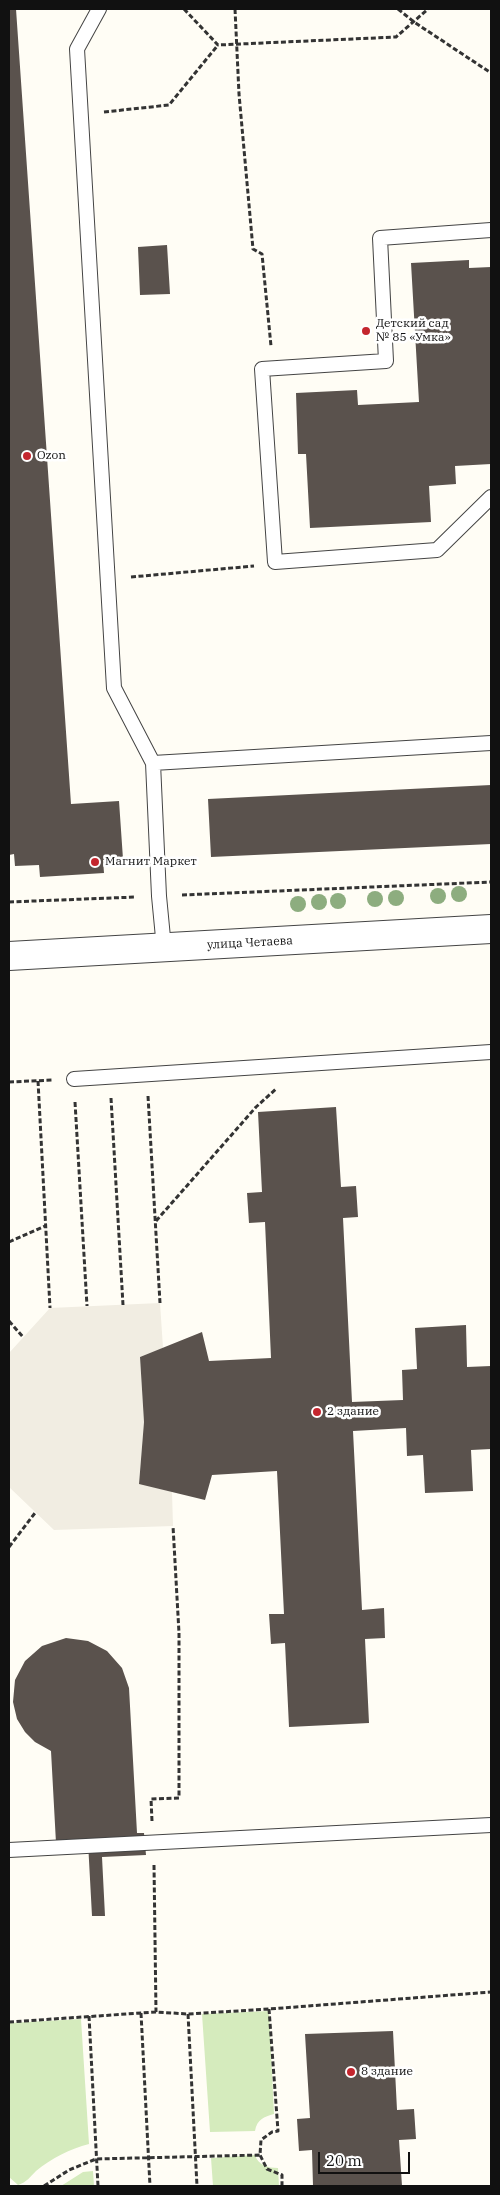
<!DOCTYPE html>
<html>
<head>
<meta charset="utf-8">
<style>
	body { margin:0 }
	#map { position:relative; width:500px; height:2195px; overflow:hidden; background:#fffdf5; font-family:"IBM Plex Serif",serif }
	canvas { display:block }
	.frame { position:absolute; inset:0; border:10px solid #111; pointer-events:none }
	.scale { position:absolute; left:318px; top:2152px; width:92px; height:22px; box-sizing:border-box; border:2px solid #111; border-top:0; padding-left:6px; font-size:15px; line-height:18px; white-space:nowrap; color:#111; -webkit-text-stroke:4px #fff; paint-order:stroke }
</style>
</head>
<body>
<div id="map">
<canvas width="500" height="2195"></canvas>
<div class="frame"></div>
<div class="scale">20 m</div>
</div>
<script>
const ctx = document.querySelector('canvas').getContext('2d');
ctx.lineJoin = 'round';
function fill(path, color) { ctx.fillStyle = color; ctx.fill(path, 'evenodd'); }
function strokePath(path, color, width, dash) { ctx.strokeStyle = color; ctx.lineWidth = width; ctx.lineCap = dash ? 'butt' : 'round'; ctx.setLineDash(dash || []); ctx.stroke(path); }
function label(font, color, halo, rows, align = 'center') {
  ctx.font = font + ' "IBM Plex Serif",serif'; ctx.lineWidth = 5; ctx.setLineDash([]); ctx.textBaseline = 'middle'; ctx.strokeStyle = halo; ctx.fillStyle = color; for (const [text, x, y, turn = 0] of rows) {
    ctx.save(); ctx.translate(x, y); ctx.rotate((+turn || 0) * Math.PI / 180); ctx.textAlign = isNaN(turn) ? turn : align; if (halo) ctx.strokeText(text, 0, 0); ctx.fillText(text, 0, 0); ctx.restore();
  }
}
fill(new Path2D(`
	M 269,2011 L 274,2114 C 264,2117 257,2119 255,2131 L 210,2132 L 202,2014 Z
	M 81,2019 L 89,2144 C 70,2149 52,2158 36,2171 C 30,2177 27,2182 18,2185 L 9,2177 L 9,2023 Z
	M 255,2155 C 258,2165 268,2168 278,2168 L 279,2186 L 213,2186 L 211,2158 Z
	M 93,2171 L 94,2186 L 61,2186 L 83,2172 Z`), '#d5ebbd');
fill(new Path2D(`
	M 160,1303 L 163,1348 L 140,1357 L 144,1422 L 139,1483 L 172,1492 L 173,1526 L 54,1530 L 9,1487 L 9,1353 L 50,1308 Z`), '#f1ede2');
fill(new Path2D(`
	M 9,9 L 16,9 L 71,804 L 119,801 L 123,859 L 103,860 L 104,873 L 40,877 L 39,865 L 15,866 L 14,854 L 9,855 Z
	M 167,245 L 170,294 L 140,295 L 138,247 Z
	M 469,260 L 469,268 L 491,267 L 491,464 L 455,466 L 456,484 L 429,486 L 431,522 L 310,528 L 306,454 L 298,454 L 296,393 L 357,390 L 358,405 L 419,402 L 411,263 Z
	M 491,785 L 491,844 L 211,857 L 208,799 Z
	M 336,1107 L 341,1187 L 356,1186 L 358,1217 L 343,1218 L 352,1402 L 403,1400 L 402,1370 L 417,1369 L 415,1328 L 466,1325 L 467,1367 L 491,1366 L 491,1449 L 471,1450 L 473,1491 L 425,1493 L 423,1455 L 407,1456 L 406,1428 L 353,1431 L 362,1610 L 384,1608 L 385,1638 L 365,1639 L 369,1723 L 289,1727 L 285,1643 L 271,1644 L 269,1614 L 284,1614 L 277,1471 L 212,1475 L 205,1500 L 139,1484 L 144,1422 L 140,1357 L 202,1332 L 209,1361 L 271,1358 L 265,1222 L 249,1223 L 247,1193 L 262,1192 L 258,1112 Z
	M 66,1638 L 88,1641 L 107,1651 L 122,1668 L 129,1688 L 137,1833 L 144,1833 L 146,1855 L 102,1857 L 105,1916 L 92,1916 L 88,1842 L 56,1843 L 51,1751 L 35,1742 L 25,1732 L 17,1719 L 13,1702 L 15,1680 L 25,1661 L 42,1646 Z
	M 393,2031 L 397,2110 L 414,2109 L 416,2139 L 399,2140 L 402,2186 L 313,2186 L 312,2150 L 299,2151 L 297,2119 L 310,2118 L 305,2034 Z`), '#5a524d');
const service = new Path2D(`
	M 99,9 L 77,49 L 114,688 L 153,763 L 159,896 L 164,948
	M 491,230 L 380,238 L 386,361 L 262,369 L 275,562 L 437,550 L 491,497
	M 153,763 L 491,743
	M 74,1079 L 491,1052
	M 9,1850 L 491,1825`);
const minor = new Path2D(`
	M 9,956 L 491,929`);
strokePath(service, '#444', 16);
strokePath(minor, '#444', 30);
strokePath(new Path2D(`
	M 184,9 L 218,45 L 396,37 L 428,9
	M 235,9 L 239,94 L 253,249 L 262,254 L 271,346
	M 398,9 L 414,22 L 491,73
	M 104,112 L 169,105 L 218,45
	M 131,577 L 254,566
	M 182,895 L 491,882
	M 9,902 L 136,897
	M 38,1081 L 50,1308
	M 9,1082 L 53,1080
	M 148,1096 L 160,1303
	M 111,1098 L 123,1305
	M 75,1102 L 87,1306
	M 156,1221 L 256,1107 L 276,1089
	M 9,1242 L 45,1226
	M 9,1321 L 23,1337
	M 9,1547 L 35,1513
	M 152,1821 L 151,1799 L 179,1798 L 179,1633 L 173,1526
	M 154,1865 L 156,2012
	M 269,2009 L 278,2131 L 272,2132 L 261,2140 L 260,2155 L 267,2169 L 282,2175 L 282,2186
	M 141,2013 L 150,2186
	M 188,2014 L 197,2186
	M 89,2016 L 98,2186
	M 9,2022 L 156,2012 L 188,2014 L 269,2009 L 491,1992
	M 44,2186 L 69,2170 L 96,2159 L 260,2155`), '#333', 3, [5, 2.5]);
strokePath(service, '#fff', 14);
strokePath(minor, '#fff', 28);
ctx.fillStyle = '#8dad7f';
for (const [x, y] of [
	[459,894],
	[438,896],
	[396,898],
	[375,899],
	[338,901],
	[319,902],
	[298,904]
]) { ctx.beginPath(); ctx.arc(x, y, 8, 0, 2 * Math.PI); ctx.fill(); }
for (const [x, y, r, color] of [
	[366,331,5,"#c4262e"],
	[27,456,5,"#c4262e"],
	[95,862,5,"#c4262e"],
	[317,1412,5,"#c4262e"],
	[351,2072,5,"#c4262e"]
]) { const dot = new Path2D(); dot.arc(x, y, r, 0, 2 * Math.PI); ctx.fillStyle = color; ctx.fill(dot); strokePath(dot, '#fff', 2); }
label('12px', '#111', '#fff', [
	["Детский сад",376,324],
	["№ 85 «Умка»",376,338],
	["Ozon",37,456],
	["Магнит Маркет",105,862],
	["2 здание",327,1412],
	["8 здание",361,2072]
], 'left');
label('12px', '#111', '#fff', [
	["улица Четаева",250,943,-3]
]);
</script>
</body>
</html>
